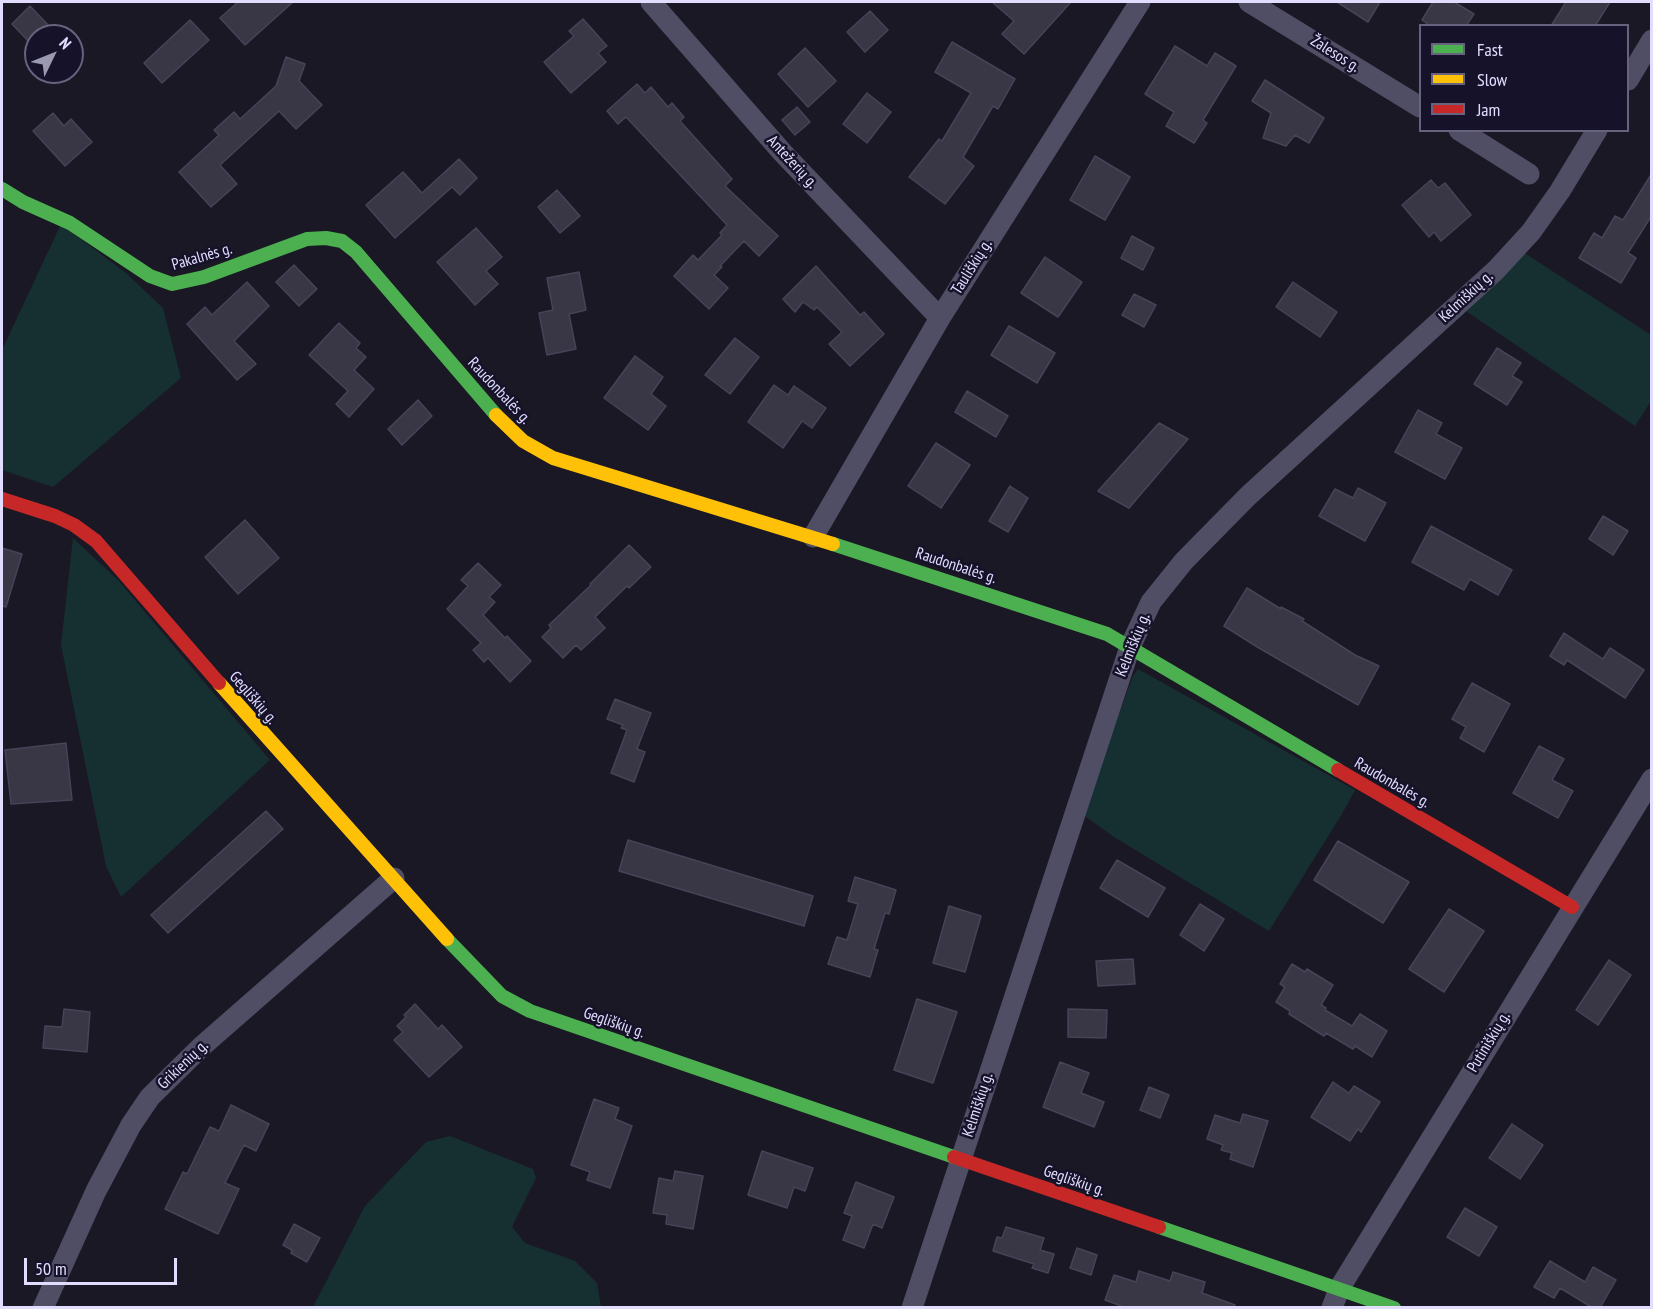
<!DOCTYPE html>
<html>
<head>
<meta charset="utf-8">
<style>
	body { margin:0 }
	#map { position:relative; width:1653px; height:1309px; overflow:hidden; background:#1a1824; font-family:"PT Sans Narrow",sans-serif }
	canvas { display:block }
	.frame { position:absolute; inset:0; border:3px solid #e1ddfe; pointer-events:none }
	.legend { position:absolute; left:1419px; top:24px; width:210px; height:108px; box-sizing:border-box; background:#16122a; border:2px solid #67637f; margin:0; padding:8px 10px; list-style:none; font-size:18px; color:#e1ddfe }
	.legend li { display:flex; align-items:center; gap:12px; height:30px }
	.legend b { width:30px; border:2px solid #67637f }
	.north { position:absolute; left:24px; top:24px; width:60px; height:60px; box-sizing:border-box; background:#16122a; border:2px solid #67637f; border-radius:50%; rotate:47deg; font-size:16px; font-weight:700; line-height:24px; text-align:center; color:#e1ddfe }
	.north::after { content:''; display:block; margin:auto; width:21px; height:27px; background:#9b98b2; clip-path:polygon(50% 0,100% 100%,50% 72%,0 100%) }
	.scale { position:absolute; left:24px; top:1258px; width:153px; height:27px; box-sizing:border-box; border:3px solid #e1ddfe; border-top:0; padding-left:8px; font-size:18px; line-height:21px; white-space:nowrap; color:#e1ddfe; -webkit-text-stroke:4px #16122a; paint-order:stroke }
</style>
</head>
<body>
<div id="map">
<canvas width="1653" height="1309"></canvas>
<div class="frame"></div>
<ul class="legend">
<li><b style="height:8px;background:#4caf50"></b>Fast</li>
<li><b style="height:8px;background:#ffc107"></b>Slow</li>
<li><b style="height:8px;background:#c62828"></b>Jam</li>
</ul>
<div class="north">N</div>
<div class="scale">50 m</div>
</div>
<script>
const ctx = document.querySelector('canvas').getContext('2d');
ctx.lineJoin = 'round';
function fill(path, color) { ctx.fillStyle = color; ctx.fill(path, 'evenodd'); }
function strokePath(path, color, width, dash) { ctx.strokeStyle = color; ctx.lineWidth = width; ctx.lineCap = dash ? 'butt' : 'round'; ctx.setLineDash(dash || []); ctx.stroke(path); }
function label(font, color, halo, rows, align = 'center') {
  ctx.font = font + ' "PT Sans Narrow",sans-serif'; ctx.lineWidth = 5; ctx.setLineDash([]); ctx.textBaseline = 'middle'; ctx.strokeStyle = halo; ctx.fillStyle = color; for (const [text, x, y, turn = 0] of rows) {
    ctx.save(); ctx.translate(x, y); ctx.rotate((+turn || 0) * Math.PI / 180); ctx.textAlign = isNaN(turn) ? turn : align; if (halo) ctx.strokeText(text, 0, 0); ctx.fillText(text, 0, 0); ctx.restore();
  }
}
fill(new Path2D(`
	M 61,224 L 126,273 L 163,308 L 181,378 L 53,487 L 2,470 L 2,350 Z
	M 1523,252 L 1651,335 L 1651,401 L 1635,426 L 1463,309 Z
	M 73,538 L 118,580 L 270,760 L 121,897 L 106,866 L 61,645 Z
	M 1138,669 L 1355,790 L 1342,814 L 1269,931 L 1114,837 L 1082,814 L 1133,676 Z
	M 450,1136 L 533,1169 L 536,1178 L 512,1227 L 525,1243 L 575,1261 L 597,1283 L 601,1307 L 313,1307 L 365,1206 L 426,1142 Z`), '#163031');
const building = new Path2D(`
	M 238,2 L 293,2 L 245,45 L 220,18 Z
	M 992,2 L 1071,2 L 1024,54 L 1002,34 L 1014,21 Z
	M 1337,2 L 1380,2 L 1368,22 Z
	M 1433,2 L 1454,2 L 1474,14 L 1466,26 L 1430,26 L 1422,20 Z
	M 1566,2 L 1610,2 L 1595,26 L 1551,26 Z
	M 30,6 L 51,28 L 43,36 L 36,36 L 36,43 L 33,46 L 12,24 Z
	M 870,11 L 888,30 L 865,52 L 847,32 Z
	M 583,19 L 607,46 L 598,53 L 606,62 L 571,93 L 544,62 L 574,36 L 569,31 Z
	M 190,20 L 209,40 L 162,83 L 144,63 Z
	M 952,42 L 1015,79 L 998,109 L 993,106 L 963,157 L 974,166 L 945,204 L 909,177 L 939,139 L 942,141 L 971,93 L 935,72 Z
	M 1175,46 L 1207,66 L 1215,53 L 1236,66 L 1203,120 L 1207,123 L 1194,143 L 1166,126 L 1174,112 L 1145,94 Z
	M 805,48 L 836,81 L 808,107 L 778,74 Z
	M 286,57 L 305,64 L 299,81 L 322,105 L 296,129 L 279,111 L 220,165 L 237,184 L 211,207 L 179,172 L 219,135 L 214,130 L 234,112 L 240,119 L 276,86 Z
	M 1265,80 L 1324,118 L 1309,143 L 1295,135 L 1286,146 L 1263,138 L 1271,113 L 1252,101 Z
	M 637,84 L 645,93 L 651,87 L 668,107 L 672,103 L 684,117 L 680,121 L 732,179 L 725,186 L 778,236 L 759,256 L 744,241 L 720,266 L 722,267 L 714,275 L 728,288 L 709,309 L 674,276 L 693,255 L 698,260 L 722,235 L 720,233 L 727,225 L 626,117 L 618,124 L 607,111 Z
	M 867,93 L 891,112 L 867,143 L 843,124 Z
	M 797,107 L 810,122 L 795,135 L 782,120 Z
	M 53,113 L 64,126 L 71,119 L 92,142 L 65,166 L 33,131 Z
	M 1095,156 L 1130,177 L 1105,220 L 1070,200 Z
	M 459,159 L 477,178 L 460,195 L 452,187 L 395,238 L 366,205 L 403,172 L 422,193 Z
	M 1652,173 L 1652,215 L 1628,253 L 1636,258 L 1621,283 L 1579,258 L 1594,233 L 1602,238 L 1615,216 L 1623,220 Z
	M 1431,180 L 1438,188 L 1445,183 L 1471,215 L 1441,241 L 1434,232 L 1429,237 L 1402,205 Z
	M 557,190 L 580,216 L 560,233 L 538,207 Z
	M 476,228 L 502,257 L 486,271 L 498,284 L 475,305 L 437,262 Z
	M 1132,236 L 1154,248 L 1143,270 L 1121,258 Z
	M 1045,257 L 1082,282 L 1058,317 L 1021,293 Z
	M 294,265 L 317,289 L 299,306 L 276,282 Z
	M 816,266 L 860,315 L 864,312 L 884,334 L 850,366 L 829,344 L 842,332 L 817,307 L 814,310 L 803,302 L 795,312 L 783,299 Z
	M 579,272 L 586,310 L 569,314 L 576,349 L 547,355 L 539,313 L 553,310 L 547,278 Z
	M 247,282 L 269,306 L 234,341 L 256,364 L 237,380 L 187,324 L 205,307 L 212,315 Z
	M 1293,282 L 1337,312 L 1320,337 L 1276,307 Z
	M 1134,294 L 1156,305 L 1144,327 L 1122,315 Z
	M 339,323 L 360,343 L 356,348 L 366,357 L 354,370 L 374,389 L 349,417 L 336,404 L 348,391 L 309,355 Z
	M 1009,326 L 1055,353 L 1037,383 L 991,355 Z
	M 735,338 L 759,357 L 730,394 L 705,375 Z
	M 1497,348 L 1521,363 L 1512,376 L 1522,382 L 1507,405 L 1474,384 Z
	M 635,356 L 663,377 L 651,394 L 666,406 L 648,430 L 604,398 Z
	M 774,385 L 788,395 L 794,386 L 826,408 L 812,428 L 802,421 L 783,448 L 748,422 Z
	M 967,391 L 1008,416 L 996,437 L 955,412 Z
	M 418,400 L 432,416 L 402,445 L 388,429 Z
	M 1418,410 L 1442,423 L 1436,434 L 1462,448 L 1445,479 L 1395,452 Z
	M 1159,423 L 1188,439 L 1129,508 L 1098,491 Z
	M 936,443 L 970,465 L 941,508 L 908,486 Z
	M 1010,486 L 1028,498 L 1008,532 L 989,521 Z
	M 1358,488 L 1386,503 L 1365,541 L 1319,516 L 1335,489 L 1353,498 Z
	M 1603,516 L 1628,531 L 1613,555 L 1589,539 Z
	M 245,520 L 279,558 L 238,594 L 205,557 Z
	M 1431,526 L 1512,570 L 1498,595 L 1470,579 L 1464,590 L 1412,562 Z
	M 629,545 L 651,567 L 629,588 L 627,586 L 595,617 L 605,628 L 581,650 L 576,645 L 563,658 L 542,637 L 551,628 L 549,625 L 591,585 L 590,584 Z
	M 2,548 L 22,554 L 6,607 L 2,606 Z
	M 478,563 L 501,585 L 489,597 L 495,602 L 483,615 L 505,638 L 507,636 L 531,661 L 510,682 L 488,658 L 484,662 L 473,650 L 481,643 L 447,609 L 468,586 L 461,580 Z
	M 1247,588 L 1281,609 L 1281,607 L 1304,619 L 1302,621 L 1355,655 L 1379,666 L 1358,705 L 1259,648 L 1224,626 Z
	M 1564,633 L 1603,659 L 1610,648 L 1644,670 L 1625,698 L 1567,660 L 1564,665 L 1550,656 Z
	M 1472,683 L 1510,704 L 1484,752 L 1460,738 L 1466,727 L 1452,719 Z
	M 615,699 L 651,713 L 637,749 L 645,752 L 634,782 L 611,773 L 627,730 L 621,728 L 623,725 L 607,719 Z
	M 66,743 L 72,800 L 11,804 L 5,750 Z
	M 1539,746 L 1564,759 L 1552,780 L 1573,791 L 1558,818 L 1513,793 Z
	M 266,811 L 283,829 L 168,933 L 151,915 Z
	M 628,840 L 813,896 L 804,926 L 619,871 Z
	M 1338,841 L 1409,882 L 1383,923 L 1314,880 Z
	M 1117,860 L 1165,888 L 1148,917 L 1100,888 Z
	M 855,877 L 896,890 L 889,914 L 885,913 L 874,949 L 878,950 L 870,977 L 828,964 L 837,937 L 847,940 L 858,904 L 848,901 Z
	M 1200,904 L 1224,919 L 1204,951 L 1180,935 Z
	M 949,906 L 981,916 L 965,972 L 933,963 Z
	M 1449,909 L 1484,931 L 1444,992 L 1409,969 Z
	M 1133,959 L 1135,984 L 1098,986 L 1096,961 Z
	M 1609,960 L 1631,975 L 1598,1025 L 1576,1010 Z
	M 1292,964 L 1305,972 L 1307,969 L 1333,985 L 1321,1005 L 1326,1008 L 1325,1010 L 1352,1026 L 1360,1014 L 1387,1031 L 1372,1057 L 1355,1046 L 1353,1049 L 1326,1033 L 1324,1036 L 1289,1014 L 1290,1011 L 1276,1002 L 1285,987 L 1280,984 Z
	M 917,999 L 957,1012 L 933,1083 L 894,1070 Z
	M 415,1004 L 438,1029 L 442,1025 L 462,1047 L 429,1077 L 394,1040 L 403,1032 L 397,1026 L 406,1017 L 404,1015 Z
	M 64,1009 L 90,1012 L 87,1052 L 43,1048 L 45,1026 L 62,1027 Z
	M 1068,1009 L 1107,1010 L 1106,1038 L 1068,1037 Z
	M 1060,1062 L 1089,1073 L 1081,1093 L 1104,1102 L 1094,1127 L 1043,1107 Z
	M 1333,1082 L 1349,1093 L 1354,1086 L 1380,1102 L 1361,1132 L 1358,1129 L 1350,1141 L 1311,1117 Z
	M 1149,1087 L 1169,1095 L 1160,1118 L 1140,1110 Z
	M 594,1099 L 619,1108 L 615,1119 L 632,1126 L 610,1188 L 587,1180 L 590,1172 L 571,1165 Z
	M 231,1105 L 269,1124 L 256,1151 L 244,1145 L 225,1183 L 239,1189 L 218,1234 L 165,1209 L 183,1172 L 187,1174 L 210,1127 L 219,1131 Z
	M 1243,1114 L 1268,1121 L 1253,1167 L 1230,1159 L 1232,1153 L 1221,1150 L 1223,1145 L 1207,1139 L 1215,1115 L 1240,1123 Z
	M 1512,1124 L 1543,1145 L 1520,1179 L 1489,1158 Z
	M 762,1151 L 813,1168 L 805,1191 L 794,1187 L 787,1208 L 748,1195 Z
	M 675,1171 L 703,1176 L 693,1229 L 666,1224 L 667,1215 L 653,1213 L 659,1178 L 673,1181 Z
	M 856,1182 L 894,1197 L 882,1228 L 873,1224 L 864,1248 L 843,1240 L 852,1216 L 844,1213 Z
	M 1465,1208 L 1497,1227 L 1479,1256 L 1447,1237 Z
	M 294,1224 L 320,1238 L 307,1262 L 291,1253 L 292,1250 L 283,1245 Z
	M 1006,1227 L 1044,1238 L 1040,1250 L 1054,1254 L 1048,1273 L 1032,1268 L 1034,1264 L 993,1251 L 997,1237 L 1002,1238 Z
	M 1077,1248 L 1097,1255 L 1091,1275 L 1070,1268 Z
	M 1550,1261 L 1585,1282 L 1593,1267 L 1616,1280 L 1600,1308 L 1593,1308 L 1560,1288 L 1554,1298 L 1534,1287 Z
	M 1139,1271 L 1170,1281 L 1173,1272 L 1205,1282 L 1202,1293 L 1235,1305 L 1235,1308 L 1127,1308 L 1105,1300 L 1114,1275 L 1136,1282 Z`);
fill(building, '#393646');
strokePath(building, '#474358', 1.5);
strokePath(new Path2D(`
	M 651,2 L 782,152 L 940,318
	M 1249,2 L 1420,107
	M 1628,80 L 1652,40
	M 1459,130 L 1529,174
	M 813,537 L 940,318 L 1140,2
	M 43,1308 L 96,1191 L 131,1125 L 150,1097 L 201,1047 L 394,878
	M 912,1308 L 1130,647 L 1151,602 L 1184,561 L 1248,496 L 1496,270 L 1531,232 L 1560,191 L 1597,130
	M 1332,1308 L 1339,1289 L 1652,779`), '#4f4e65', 21);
strokePath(new Path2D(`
	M 2,189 L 23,202 L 70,223 L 150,276 L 172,284 L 204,277 L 307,239 L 326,238 L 342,241 L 356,252 L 496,415
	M 833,544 L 1107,634 L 1338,770
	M 447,939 L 502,996 L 530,1011 L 954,1157
	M 1159,1227 L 1394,1308`), '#4caf50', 14);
strokePath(new Path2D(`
	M 496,415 L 523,441 L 553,458 L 833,544
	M 219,683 L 447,939`), '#ffc107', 14);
strokePath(new Path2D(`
	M 2,499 L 55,516 L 74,525 L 96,541 L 219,683
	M 1338,770 L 1572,907
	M 954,1157 L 1159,1227`), '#c62828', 14);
label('16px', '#e1ddfe', '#16122a', [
	["Žalesos g.",1335,54,32],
	["Antežerių g.",792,162,47],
	["Pakalnės g.",202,257,-16],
	["Tauliškių g.",972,267,-58],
	["Kelmiškių g.",1466,297,-43],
	["Raudonbalės g.",499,391,47],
	["Raudonbalės g.",956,566,18],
	["Kelmiškių g.",1133,645,-68],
	["Gegliškių g.",253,698,49],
	["Raudonbalės g.",1392,783,30],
	["Gegliškių g.",614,1023,19],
	["Putiniškių g.",1489,1042,-59],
	["Grikienių g.",183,1065,-44],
	["Kelmiškių g.",978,1105,-72],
	["Gegliškių g.",1074,1181,19]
]);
</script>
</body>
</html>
